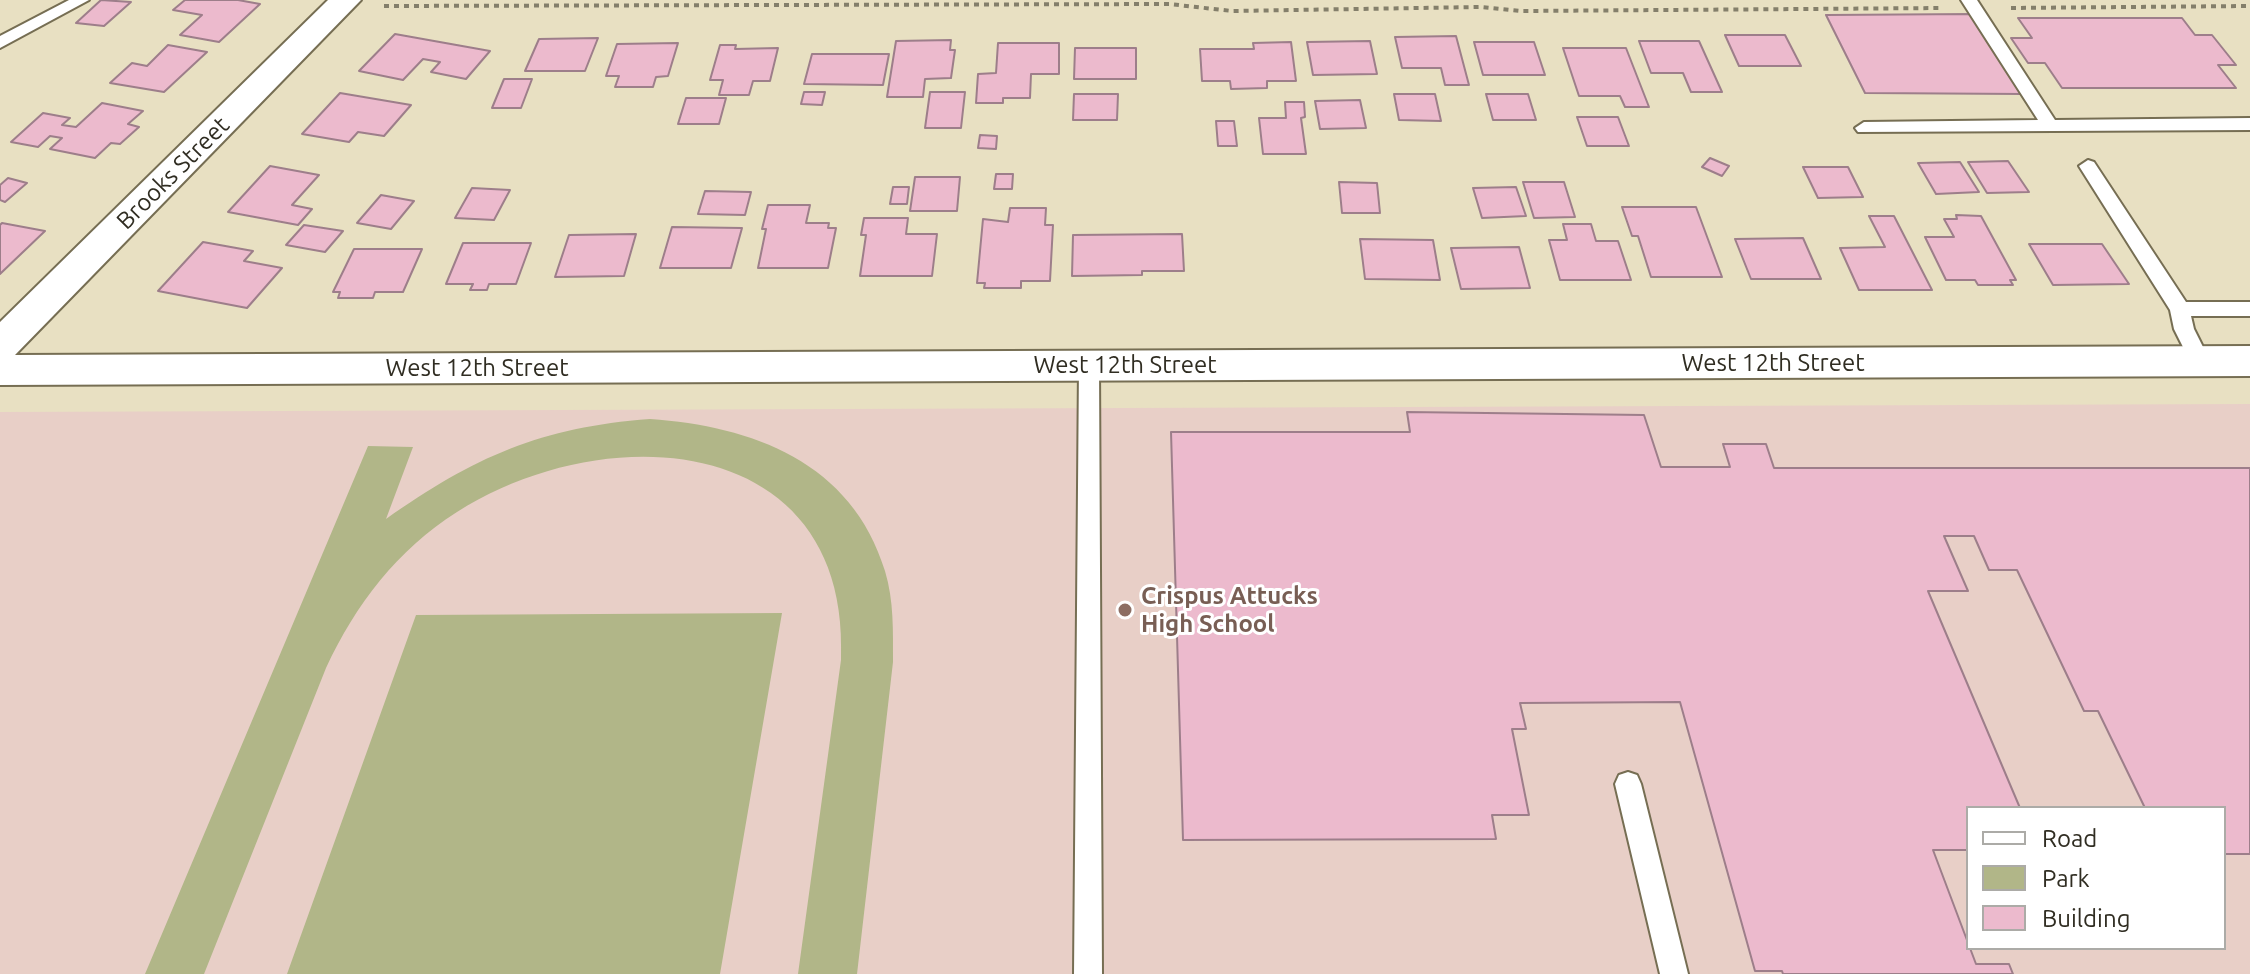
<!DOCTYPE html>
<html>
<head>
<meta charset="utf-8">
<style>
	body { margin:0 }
	#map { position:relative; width:2250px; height:974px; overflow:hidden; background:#e8e0c2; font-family:Ubuntu,sans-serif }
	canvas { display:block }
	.legend { position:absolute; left:1966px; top:806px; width:260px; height:144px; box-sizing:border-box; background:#fff; border:2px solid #acaba7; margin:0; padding:10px 14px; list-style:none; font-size:24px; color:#302d22 }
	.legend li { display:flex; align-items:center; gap:16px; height:40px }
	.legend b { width:40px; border:2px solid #acaba7 }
</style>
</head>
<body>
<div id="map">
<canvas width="2250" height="974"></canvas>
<ul class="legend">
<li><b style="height:10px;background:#fff"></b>Road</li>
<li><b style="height:22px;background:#b1b688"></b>Park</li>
<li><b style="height:22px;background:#ecbacd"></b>Building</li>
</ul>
</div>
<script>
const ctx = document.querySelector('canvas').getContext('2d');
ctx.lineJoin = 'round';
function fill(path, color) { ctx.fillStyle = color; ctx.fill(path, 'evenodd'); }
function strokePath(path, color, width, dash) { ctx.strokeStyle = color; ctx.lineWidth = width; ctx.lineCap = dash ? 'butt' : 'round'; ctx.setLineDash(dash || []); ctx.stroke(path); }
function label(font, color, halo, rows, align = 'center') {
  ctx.font = font + ' Ubuntu,sans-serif'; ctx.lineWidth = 6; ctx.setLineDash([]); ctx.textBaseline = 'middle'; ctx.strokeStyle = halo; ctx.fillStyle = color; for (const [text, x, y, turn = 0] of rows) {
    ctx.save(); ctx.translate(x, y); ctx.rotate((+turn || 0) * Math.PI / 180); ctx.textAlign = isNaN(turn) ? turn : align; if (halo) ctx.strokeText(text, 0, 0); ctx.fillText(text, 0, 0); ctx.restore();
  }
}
fill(new Path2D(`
	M 2250,404 L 2250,974 L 0,974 L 0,412 ZM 1968,808 L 2224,808 L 2224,948 L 1968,948 Z`), '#e8cfc7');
fill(new Path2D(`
	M 650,419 C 752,426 852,462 885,571 C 894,601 893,631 893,662 L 857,974 L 798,974 L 841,660 C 851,433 608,416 457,512 C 397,550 356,604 326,668 L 204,974 L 145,974 L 368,446 L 413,447 L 386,519 C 474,457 541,427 650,419 Z
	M 782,613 L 720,974 L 287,974 L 416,615 Z`), '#b1b688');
const building = new Path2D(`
	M 101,0 L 131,2 L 104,26 L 76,23 Z
	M 185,0 L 238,0 L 260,4 L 219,42 L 180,35 L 202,15 L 173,10 Z
	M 1973,14 L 2023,94 L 1865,93 L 1826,15 Z
	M 2018,18 L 2182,18 L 2195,35 L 2212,35 L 2236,65 L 2218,65 L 2236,88 L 2062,88 L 2045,63 L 2028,63 L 2011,38 L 2032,38 Z
	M 395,34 L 490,51 L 466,79 L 431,72 L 440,62 L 423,59 L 403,80 L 359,71 Z
	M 1725,35 L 1785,35 L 1801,66 L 1739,66 Z
	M 1456,36 L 1469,85 L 1445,85 L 1441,68 L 1402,68 L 1395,37 Z
	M 598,38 L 585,71 L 525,71 L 539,39 Z
	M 951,40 L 950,50 L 955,50 L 951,78 L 925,79 L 923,97 L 887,97 L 896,41 Z
	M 1370,41 L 1377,74 L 1313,75 L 1307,42 Z
	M 1639,41 L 1699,41 L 1722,92 L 1691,92 L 1683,73 L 1651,73 Z
	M 1291,42 L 1296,81 L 1267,81 L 1267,88 L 1231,89 L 1230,81 L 1202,81 L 1200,49 L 1254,49 L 1253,43 Z
	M 1474,42 L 1534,42 L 1545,75 L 1483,75 Z
	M 678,43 L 668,76 L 656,77 L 653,87 L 615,87 L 619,76 L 606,76 L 617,44 Z
	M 998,43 L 1059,43 L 1059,74 L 1031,74 L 1030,98 L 1003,98 L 1003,103 L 976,103 L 978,74 L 996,73 Z
	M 168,45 L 207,52 L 164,92 L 110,83 L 132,63 L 147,66 Z
	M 720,45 L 736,45 L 735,49 L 778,48 L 770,81 L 753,81 L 749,95 L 719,95 L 723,80 L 710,80 Z
	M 1075,48 L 1136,48 L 1136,79 L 1074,79 Z
	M 1563,48 L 1626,48 L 1649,107 L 1625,107 L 1620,96 L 1579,96 Z
	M 812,54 L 889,54 L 883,85 L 804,84 Z
	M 504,79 L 532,79 L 521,108 L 492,108 Z
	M 804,92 L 825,92 L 822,105 L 801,104 Z
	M 930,92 L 965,92 L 961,128 L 925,128 Z
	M 340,93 L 411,105 L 384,136 L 358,132 L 349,142 L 302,134 Z
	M 1074,94 L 1118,94 L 1117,120 L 1073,120 Z
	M 1394,94 L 1435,94 L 1441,121 L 1399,120 Z
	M 1486,94 L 1528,94 L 1536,120 L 1493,120 Z
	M 686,98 L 726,98 L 719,124 L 678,124 Z
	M 1360,100 L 1366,128 L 1320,129 L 1315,101 Z
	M 1285,102 L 1304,102 L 1305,117 L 1301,118 L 1306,154 L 1263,154 L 1259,118 L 1286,118 Z
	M 102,103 L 143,111 L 128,124 L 139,127 L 120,144 L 111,143 L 95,158 L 50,149 L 62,138 L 50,136 L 38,147 L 11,142 L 43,113 L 70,118 L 62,125 L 76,127 Z
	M 1577,117 L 1618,117 L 1629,146 L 1587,146 Z
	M 1216,121 L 1234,121 L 1237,146 L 1218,146 Z
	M 980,135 L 997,136 L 996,149 L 978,148 Z
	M 1710,158 L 1729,166 L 1722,176 L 1702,167 Z
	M 2008,161 L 2029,192 L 1987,193 L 1968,162 Z
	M 1960,162 L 1979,192 L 1936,194 L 1918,163 Z
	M 270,166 L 319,175 L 292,205 L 312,209 L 298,225 L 228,212 Z
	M 1803,167 L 1848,167 L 1863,197 L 1818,198 Z
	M 996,174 L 1013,174 L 1012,189 L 994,189 Z
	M 915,177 L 960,177 L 957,211 L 910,211 Z
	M 8,178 L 27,183 L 5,202 L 0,200 L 0,185 Z
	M 1339,182 L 1377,183 L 1380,213 L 1342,213 Z
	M 1523,182 L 1564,182 L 1575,217 L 1534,218 Z
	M 893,187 L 909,187 L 907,204 L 890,204 Z
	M 1516,187 L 1526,216 L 1482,218 L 1473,188 Z
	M 472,188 L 510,190 L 494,220 L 455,218 Z
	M 705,191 L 751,192 L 745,215 L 698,214 Z
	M 381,195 L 414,201 L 391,229 L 357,223 Z
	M 768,205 L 810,205 L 806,223 L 829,223 L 828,228 L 836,228 L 828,268 L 758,268 L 766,229 L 762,229 Z
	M 1622,207 L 1696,207 L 1722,277 L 1651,277 L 1638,236 L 1632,236 Z
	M 1010,208 L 1046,208 L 1045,225 L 1053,225 L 1050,281 L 1021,281 L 1021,288 L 984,288 L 985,283 L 977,283 L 983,219 L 1008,222 Z
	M 1956,215 L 1981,216 L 2016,280 L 2010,280 L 2013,285 L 1978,285 L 1975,280 L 1946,280 L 1925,237 L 1954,237 L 1944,219 L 1957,219 Z
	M 1869,216 L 1894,216 L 1932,290 L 1859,290 L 1840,248 L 1885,247 Z
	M 864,218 L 908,218 L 906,234 L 937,234 L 932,276 L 860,276 L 866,235 L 861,235 Z
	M 2,223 L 45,231 L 0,274 L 0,225 Z
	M 1563,224 L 1591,224 L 1596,241 L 1618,241 L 1631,280 L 1560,280 L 1549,240 L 1567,240 Z
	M 304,225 L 343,231 L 325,252 L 286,245 Z
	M 672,227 L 742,228 L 731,268 L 660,268 Z
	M 636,234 L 624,276 L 555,277 L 569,235 Z
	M 1182,234 L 1184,271 L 1142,271 L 1142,275 L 1072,276 L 1073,235 Z
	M 1803,238 L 1821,279 L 1751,279 L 1735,239 Z
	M 1360,239 L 1433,240 L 1440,280 L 1365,279 Z
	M 203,242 L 253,251 L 244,261 L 282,268 L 247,308 L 158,291 Z
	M 463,243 L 531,243 L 516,284 L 489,284 L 487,290 L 470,290 L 473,284 L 446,284 Z
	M 2029,244 L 2102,244 L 2129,284 L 2053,285 Z
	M 1519,247 L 1530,288 L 1461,289 L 1451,248 Z
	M 354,249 L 422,249 L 403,292 L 375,292 L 373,298 L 338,298 L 340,292 L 333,292 Z
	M 1407,412 L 1644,415 L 1661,467 L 1730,467 L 1723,444 L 1766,444 L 1774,468 L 2250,468 L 2250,854 L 2224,854 L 2224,808 L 2145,808 L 2098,711 L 2084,711 L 2017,570 L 1989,570 L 1974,536 L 1944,536 L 1968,591 L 1928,591 L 2020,808 L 1968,808 L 1968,850 L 1933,850 L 1976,964 L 2009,964 L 2013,974 L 1783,974 L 1782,971 L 1755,971 L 1680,702 L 1520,703 L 1526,729 L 1512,729 L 1529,815 L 1492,815 L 1496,839 L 1183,840 L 1171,432 L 1410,432 Z`);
fill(building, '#ecbacd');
strokePath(building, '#9d7e8a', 2);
const lane = new Path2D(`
	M 69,0 L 89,0 L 0,48 L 0,36 Z
	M 1961,0 L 1977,0 L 2055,120 L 2250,118 L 2250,130 L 1858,132 L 1855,128 L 1864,122 L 2038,120 Z
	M 2088,160 L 2094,162 L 2186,302 L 2250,302 L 2250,316 L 2191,316 L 2194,329 L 2210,361 L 2207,367 L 2193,367 L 2174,329 L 2170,310 L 2079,166 Z
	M 1089,357 L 1096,359 L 1099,365 L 1102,974 L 1074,974 L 1079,365 L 1082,359 Z
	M 1628,772 L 1637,775 L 1641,784 L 1688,974 L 1660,974 L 1615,784 L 1619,775 Z`);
const street = new Path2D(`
	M 328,0 L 361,0 L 15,355 L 2250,346 L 2250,376 L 0,385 L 0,322 Z`);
strokePath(lane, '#766e53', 4);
strokePath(street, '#766e53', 4);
strokePath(new Path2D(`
	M 384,6 L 1169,4 L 1232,11 L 1481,7 L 1521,11 L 1941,8
	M 2011,8 L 2250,6`), '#847f6b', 4, [5, 5]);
fill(lane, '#fff');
fill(street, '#fff');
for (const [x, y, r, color] of [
	[1125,610,8,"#8d6e63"]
]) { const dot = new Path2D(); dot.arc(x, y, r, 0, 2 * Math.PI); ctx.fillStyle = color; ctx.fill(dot); strokePath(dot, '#fff', 3); }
label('24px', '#302d22', '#fff', [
	["Brooks Street",173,173,-45],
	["West 12th Street",1773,363],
	["West 12th Street",1125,365],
	["West 12th Street",477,368]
]);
label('bold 24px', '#785e54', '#fff', [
	["Crispus Attucks",1141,596],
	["High School",1141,624]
], 'left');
</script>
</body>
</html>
